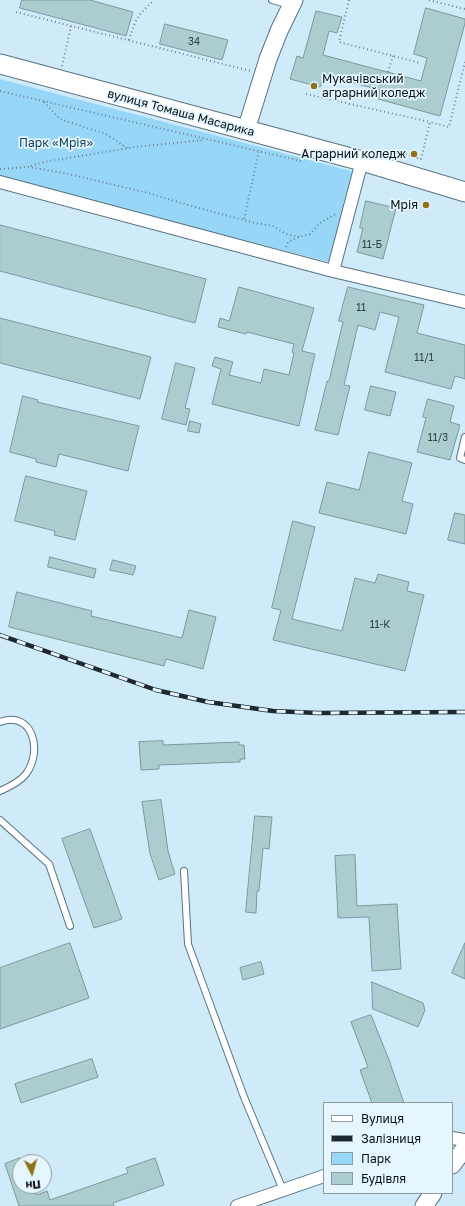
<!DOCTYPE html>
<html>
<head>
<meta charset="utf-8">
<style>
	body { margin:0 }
	#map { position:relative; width:465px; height:1206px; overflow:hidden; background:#cfebfa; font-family:"Golos Text",sans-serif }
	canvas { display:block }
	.legend { position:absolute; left:323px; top:1102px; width:130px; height:92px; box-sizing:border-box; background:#e5f6ff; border:1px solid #8c9aa2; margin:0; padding:5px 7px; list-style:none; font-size:12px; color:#071116 }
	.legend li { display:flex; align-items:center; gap:8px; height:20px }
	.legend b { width:20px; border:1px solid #8c9aa2 }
	.north { position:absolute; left:12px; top:1154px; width:40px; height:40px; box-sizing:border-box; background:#e5f6ff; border:1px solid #8c9aa2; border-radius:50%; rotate:174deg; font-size:11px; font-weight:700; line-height:16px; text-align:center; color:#071116 }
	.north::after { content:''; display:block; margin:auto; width:14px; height:18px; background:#8d7316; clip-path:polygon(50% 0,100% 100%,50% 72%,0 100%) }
</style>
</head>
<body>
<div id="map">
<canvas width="465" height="1206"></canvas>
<ul class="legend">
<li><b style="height:5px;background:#fff"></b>Вулиця</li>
<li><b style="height:5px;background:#1d292f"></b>Залізниця</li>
<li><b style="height:11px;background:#97d6f6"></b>Парк</li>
<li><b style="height:11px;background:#accdd0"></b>Будівля</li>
</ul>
<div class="north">Пн</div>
</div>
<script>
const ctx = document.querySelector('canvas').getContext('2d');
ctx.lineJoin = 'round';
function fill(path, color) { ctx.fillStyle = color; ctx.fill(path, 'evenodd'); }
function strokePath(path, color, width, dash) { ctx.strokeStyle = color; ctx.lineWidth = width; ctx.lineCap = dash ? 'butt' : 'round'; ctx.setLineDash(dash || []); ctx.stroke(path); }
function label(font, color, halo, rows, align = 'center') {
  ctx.font = font + ' "Golos Text",sans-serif'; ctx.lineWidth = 3.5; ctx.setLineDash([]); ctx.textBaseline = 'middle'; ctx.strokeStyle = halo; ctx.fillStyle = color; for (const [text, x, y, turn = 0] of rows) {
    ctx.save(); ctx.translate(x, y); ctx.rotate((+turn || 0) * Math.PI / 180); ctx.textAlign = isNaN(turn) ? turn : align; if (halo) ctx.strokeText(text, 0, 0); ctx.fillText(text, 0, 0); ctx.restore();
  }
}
fill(new Path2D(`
	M 0,79 L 355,172 L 330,262 L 0,178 Z`), '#97d6f6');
const building = new Path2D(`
	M 22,0 L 90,0 L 133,12 L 126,36 L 20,8 Z
	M 426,8 L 465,19 L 465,23 L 440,116 L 378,99 L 380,90 L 324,75 L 320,87 L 290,79 L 297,56 L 303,58 L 316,11 L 342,17 L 337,33 L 329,31 L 323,55 L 421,81 L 427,58 L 414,54 Z
	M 165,24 L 228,40 L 222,60 L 160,44 Z
	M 366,201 L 396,208 L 383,259 L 357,252 L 363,228 L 360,228 Z
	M 0,225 L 206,279 L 195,323 L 0,271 Z
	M 239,287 L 314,308 L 302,351 L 315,354 L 299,426 L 212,404 L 221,369 L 212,366 L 215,357 L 233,362 L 229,375 L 261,383 L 264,369 L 289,375 L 294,353 L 292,352 L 294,344 L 247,332 L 246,334 L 218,327 L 220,318 L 229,321 Z
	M 348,287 L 424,305 L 417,333 L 465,345 L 465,379 L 455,376 L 451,389 L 385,372 L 399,317 L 380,312 L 375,330 L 358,325 L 344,385 L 350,386 L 338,435 L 315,430 L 327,381 L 329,381 L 343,322 L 339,321 Z
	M 0,318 L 151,357 L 140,399 L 0,363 Z
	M 176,363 L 195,368 L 185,408 L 190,409 L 186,425 L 162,419 Z
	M 371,386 L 396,392 L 390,416 L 365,410 Z
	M 23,396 L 38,400 L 37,402 L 139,426 L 128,471 L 59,454 L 56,467 L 36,462 L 36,459 L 10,452 Z
	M 428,399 L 454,406 L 450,422 L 460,425 L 450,460 L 417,452 L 426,418 L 423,417 Z
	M 190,421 L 201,424 L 199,433 L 188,431 Z
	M 369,452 L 412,463 L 402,501 L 413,504 L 406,534 L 319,513 L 327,482 L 359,490 Z
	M 26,476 L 87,491 L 75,540 L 54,535 L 55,531 L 15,521 Z
	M 455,513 L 465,515 L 465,544 L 448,540 Z
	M 293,521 L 315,527 L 292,619 L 342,631 L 355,578 L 375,583 L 378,574 L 409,582 L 407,591 L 424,595 L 405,671 L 273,640 L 281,610 L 272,608 Z
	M 50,557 L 96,569 L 94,578 L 48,567 Z
	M 113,560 L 136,566 L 133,575 L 110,570 Z
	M 17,592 L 92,611 L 91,616 L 182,638 L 189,610 L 216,617 L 203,669 L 166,659 L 164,666 L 9,627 Z
	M 163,741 L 163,745 L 239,742 L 239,745 L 244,745 L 245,759 L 240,759 L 240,762 L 159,765 L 159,769 L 141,770 L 139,742 Z
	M 161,800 L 168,851 L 175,874 L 159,880 L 150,854 L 142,802 Z
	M 255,816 L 272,817 L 269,849 L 263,848 L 259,891 L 257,891 L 256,913 L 246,912 Z
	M 90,829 L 122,919 L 94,928 L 62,839 Z
	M 355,855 L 357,906 L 397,904 L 401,969 L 372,971 L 369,917 L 338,918 L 335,856 Z
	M 70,943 L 89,998 L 0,1029 L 0,968 Z
	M 465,943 L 465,979 L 452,973 Z
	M 261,962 L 264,974 L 243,980 L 240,968 Z
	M 372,982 L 423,1003 L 425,1010 L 418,1027 L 373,1009 Z
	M 371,1015 L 389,1060 L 404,1103 L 372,1103 L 360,1070 L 368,1067 L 351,1022 Z
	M 92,1059 L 98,1077 L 21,1103 L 15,1084 Z
	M 20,1158 L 20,1186 L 34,1186 L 37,1195 L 47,1191 L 50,1200 L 128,1173 L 126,1168 L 155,1158 L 164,1185 L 113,1203 L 114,1206 L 19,1206 L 5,1164 Z`);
fill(building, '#accdd0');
strokePath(building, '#79999c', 1);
const lane = new Path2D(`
	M 272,0 L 290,5
	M 465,437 L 460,458 L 465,460
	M 0,722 C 33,710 43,751 26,774 C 20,782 9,787 0,791
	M 0,820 L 49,864 L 70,926
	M 184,871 L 188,944 L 244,1097 L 283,1190`);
const street = new Path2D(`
	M 0,182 L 333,271 L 465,302
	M 333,271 L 362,161
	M 452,1138 L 465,1140
	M 237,1206 L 324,1176`);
const secondary = new Path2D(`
	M 246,130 L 268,59 L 279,31 L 294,0
	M 452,1165 L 465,1148
	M 424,1206 L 433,1193`);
const primary = new Path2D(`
	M 0,64 L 362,161 L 465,192`);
strokePath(lane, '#59727f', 8);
strokePath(street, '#59727f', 14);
strokePath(secondary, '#59727f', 19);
strokePath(primary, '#59727f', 21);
strokePath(new Path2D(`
	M 349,0 L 339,42 L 420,63
	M 429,0 L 465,9
	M 16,12 L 251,71
	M 129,40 C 136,18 137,16 154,0
	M 62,66 L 71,26
	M 388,72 L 393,56
	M 0,91 L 301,161
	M 306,94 L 430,122
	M 44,102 L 60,119 L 106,134 L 127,148
	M 398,157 L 399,152 L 421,159 L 430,122 L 449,127 L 465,62
	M 31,166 L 44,162 L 135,147 L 204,140
	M 0,169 L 29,167 L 69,174 L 148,193 L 195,207 L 255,223 L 273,226 L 286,234 L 299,237
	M 244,219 L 259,151
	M 286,247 L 288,242 L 299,237 L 310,234 L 320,223 L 337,213`), '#70838d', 2, [1, 3]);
strokePath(lane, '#fff', 6);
strokePath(street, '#fff', 12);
strokePath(secondary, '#fff', 17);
strokePath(primary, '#fff', 19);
const rail = new Path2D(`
	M 0,635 L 156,690 L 208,702 L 273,711 L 318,713 L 465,712`);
strokePath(rail, '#1d292f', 4.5);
strokePath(rail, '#e5f6ff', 3, [9]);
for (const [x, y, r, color] of [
	[314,86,4,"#8d7316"],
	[414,154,4,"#8d7316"],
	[426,205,4,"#8d7316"]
]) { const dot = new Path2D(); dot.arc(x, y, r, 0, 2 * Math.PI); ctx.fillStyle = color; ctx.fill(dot); strokePath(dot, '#e5f6ff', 1.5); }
label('10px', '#304044', null, [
	["34",194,42],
	["11-Б",372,245],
	["11",361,308],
	["11/1",424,358],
	["11/3",438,438],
	["11-К",380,625]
]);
label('12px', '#071116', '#e5f6ff', [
	["Мукачівський",322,79,"left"],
	["аграрний коледж",322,93,"left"],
	["Аграрний коледж",406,154],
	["Мрія",418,205]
], 'right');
label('12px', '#071116', '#e5f6ff', [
	["вулиця Томаша Масарика",181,113,15]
]);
label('12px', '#14445a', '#e5f6ff', [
	["Парк «Мрія»",56,143]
]);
</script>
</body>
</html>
